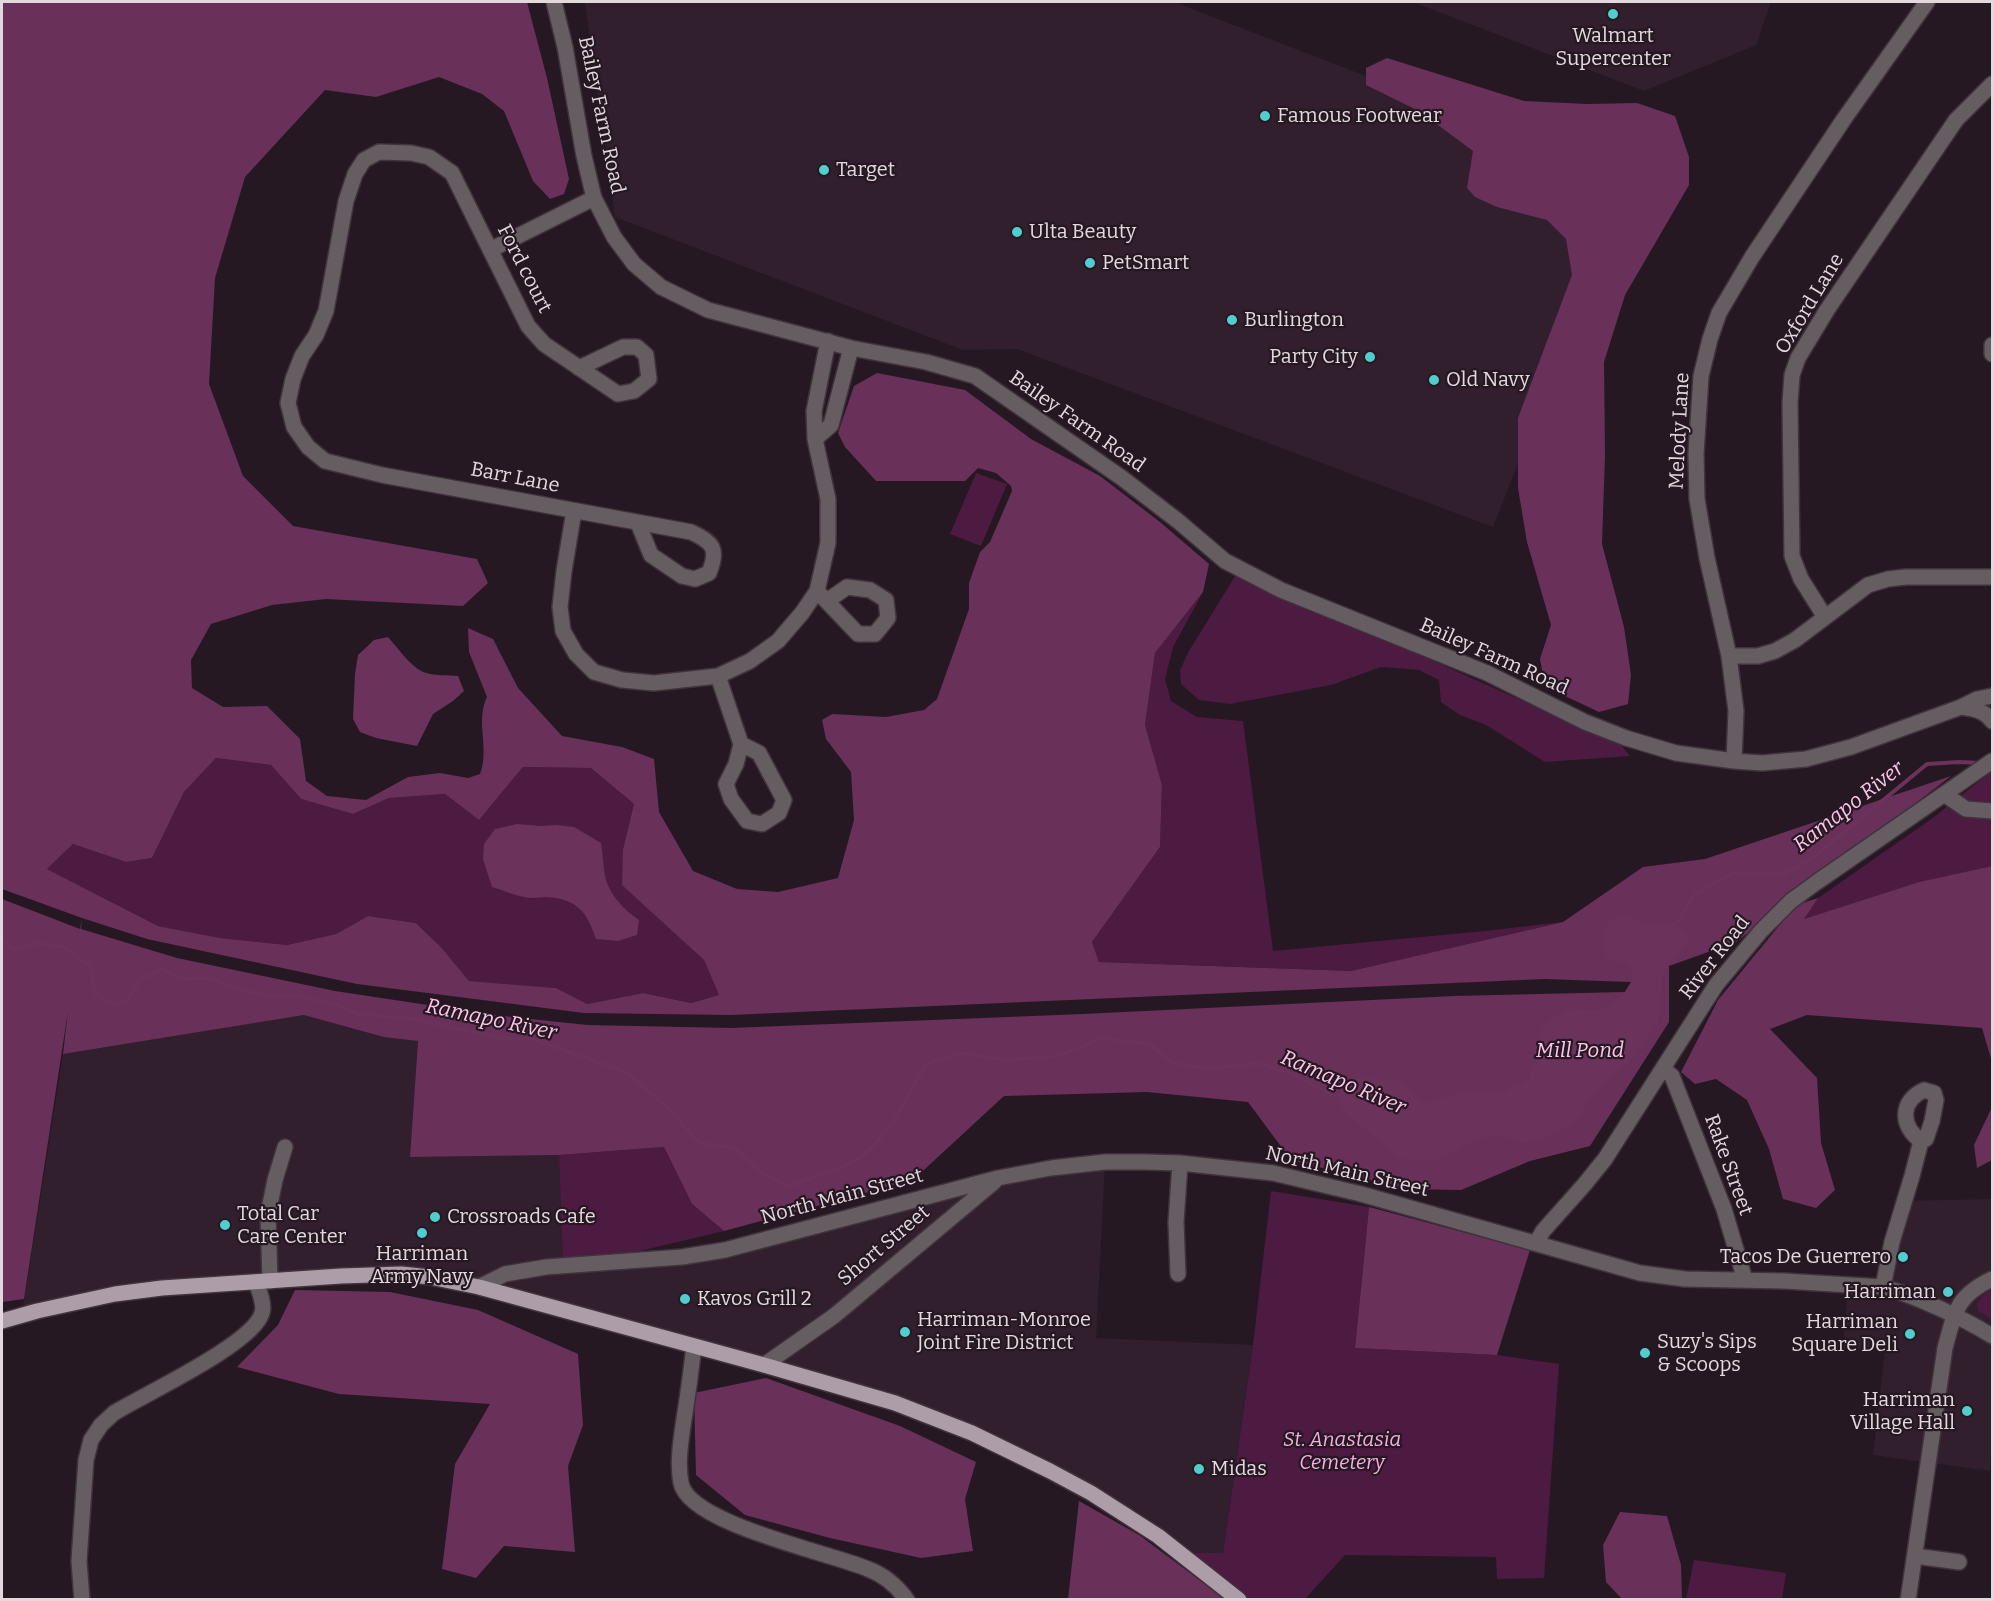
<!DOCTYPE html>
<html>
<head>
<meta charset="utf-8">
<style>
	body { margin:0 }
	#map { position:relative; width:1994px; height:1601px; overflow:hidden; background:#261822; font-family:Bitter,serif }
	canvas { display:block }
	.frame { position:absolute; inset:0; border:3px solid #e2d8de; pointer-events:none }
</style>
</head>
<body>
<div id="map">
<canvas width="1994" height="1601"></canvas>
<div class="frame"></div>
</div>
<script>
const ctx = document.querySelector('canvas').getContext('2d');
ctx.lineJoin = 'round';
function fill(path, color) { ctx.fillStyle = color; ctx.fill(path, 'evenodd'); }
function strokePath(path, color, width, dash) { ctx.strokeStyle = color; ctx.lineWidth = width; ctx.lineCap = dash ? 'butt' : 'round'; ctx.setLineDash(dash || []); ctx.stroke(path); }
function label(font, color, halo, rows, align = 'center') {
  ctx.font = font + ' Bitter,serif'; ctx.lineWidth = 4.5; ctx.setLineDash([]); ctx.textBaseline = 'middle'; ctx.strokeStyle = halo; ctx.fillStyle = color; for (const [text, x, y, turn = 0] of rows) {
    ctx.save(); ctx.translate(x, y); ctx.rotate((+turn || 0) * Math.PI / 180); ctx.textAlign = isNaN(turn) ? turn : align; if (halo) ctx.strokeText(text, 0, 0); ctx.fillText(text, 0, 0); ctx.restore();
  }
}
fill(new Path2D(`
	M 585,2 L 1174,2 L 1630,178 L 1493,527 L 1017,349 L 963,350 L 615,217 Z
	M 1413,2 L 1412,2 L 1771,2 L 1756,45 L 1644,91 Z
	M 304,1015 L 418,1041 L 410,1157 L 559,1155 L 563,1267 L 682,1257 L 998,1178 L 1105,1162 L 1096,1338 L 1253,1345 L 1223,1553 L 1179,1553 L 1158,1536 L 972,1433 L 479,1287 L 333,1276 L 23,1308 L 63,1054 Z
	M 1992,1199 L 1992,1450 L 1990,1471 L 1873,1455 L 1885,1351 L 1843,1348 L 1848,1284 L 1883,1287 L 1904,1201 Z`), '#321f2d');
fill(new Path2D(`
	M 976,473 L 1007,484 L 981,546 L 950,534 Z
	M 1237,573 L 1621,745 L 1630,756 L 1545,762 L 1486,725 L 1460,715 L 1441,702 L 1439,680 L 1419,670 L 1381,667 L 1331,685 L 1230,704 L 1199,700 L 1181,684 L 1180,670 L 1189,651 Z
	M 1203,592 L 1173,647 L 1165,679 L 1171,701 L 1197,717 L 1243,721 L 1273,951 L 1485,931 L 1563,922 L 1351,971 L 1099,962 L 1092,942 L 1160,847 L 1162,785 L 1145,725 L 1155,653 Z
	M 216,758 L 271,765 L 301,799 L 353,814 L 389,798 L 445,794 L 479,820 L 523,767 L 591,768 L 634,804 L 623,849 L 666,924 L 704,960 L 719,995 L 691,1003 L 643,993 L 586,1004 L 555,988 L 469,981 L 441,947 L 417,923 L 368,916 L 336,934 L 287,945 L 220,938 L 158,926 L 47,869 L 73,844 L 126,862 L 152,858 L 184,792 Z
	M 1992,771 L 1992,866 L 1919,882 L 1802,920 L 1818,898 L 1934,817 Z
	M 664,1147 L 692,1204 L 724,1231 L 576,1266 L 563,1267 L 559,1155 Z
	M 1271,1191 L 1369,1207 L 1355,1348 L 1497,1355 L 1559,1364 L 1544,1578 L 1497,1579 L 1496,1557 L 1345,1555 L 1305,1599 L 1239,1599 L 1179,1553 L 1223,1553 L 1253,1345 Z
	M 1992,1290 L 1992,1319 L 1978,1311 L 1977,1304 L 1984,1294 Z
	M 1694,1560 L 1786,1573 L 1782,1599 L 1686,1599 Z`), '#4d1a41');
fill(new Path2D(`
	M 2,2 L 527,2 L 547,78 L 569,179 L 564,194 L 550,199 L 533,181 L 504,111 L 482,94 L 439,77 L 376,97 L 325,90 L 245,177 L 215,278 L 209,384 L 243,476 L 293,526 L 477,559 L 488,583 L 463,606 L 326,599 L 272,605 L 211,624 L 191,660 L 192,688 L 223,707 L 267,706 L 300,739 L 306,781 L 327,796 L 366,800 L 408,777 L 440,773 L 468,778 L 480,774 C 490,749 475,721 487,697 L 469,652 L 468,628 L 493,639 L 518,688 L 562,736 L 622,747 L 654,759 L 659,812 L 693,871 L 737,889 L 778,892 L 838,878 L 854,820 L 851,772 L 826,739 L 822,720 L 832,714 L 886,717 L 924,710 L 937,699 L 969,609 L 969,583 L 980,552 L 990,542 L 1012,491 L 1011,486 L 996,473 L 978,468 L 965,481 L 876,481 L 845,447 L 838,433 L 854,386 L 877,373 L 965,390 L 1031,439 L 1100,476 L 1160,522 L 1209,564 L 1203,592 L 1155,653 L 1145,725 L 1162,785 L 1160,847 L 1092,942 L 1099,962 L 1351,971 L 1563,922 L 1643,867 L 1705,859 L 1951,776 L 1736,942 L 1669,966 L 1669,1022 L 1590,1146 L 1530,1161 L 1461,1190 L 1406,1189 L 1291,1160 L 1248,1102 L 1147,1092 L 1004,1096 L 913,1180 L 724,1231 L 692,1204 L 664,1147 L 559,1155 L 410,1157 L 418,1041 L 384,1037 L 304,1015 L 63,1054 L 68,1011 L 24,1299 L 2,1302 L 2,899 L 80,929 L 82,918 L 2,889 ZM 216,758 L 271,765 L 301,799 L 353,814 L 389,798 L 445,794 L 479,820 L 523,767 L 591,768 L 634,804 L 623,849 L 622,885 L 704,960 L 719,995 L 691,1003 L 643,993 L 587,1004 L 556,988 L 469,981 L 441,947 L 416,923 L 368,916 L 336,934 L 287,945 L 220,938 L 158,926 L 47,869 L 73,844 L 126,862 L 152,858 L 184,792 ZM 82,918 L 147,939 L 357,984 L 584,1013 L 731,1015 L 1544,979 L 1631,982 L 1625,992 L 1454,996 L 1083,1014 L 731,1028 L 587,1025 L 494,1015 L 335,991 L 177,958 L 81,929 Z
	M 1387,58 L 1524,101 L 1587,104 L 1637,103 L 1675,116 L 1689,157 L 1689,185 L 1625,295 L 1604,362 L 1605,455 L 1602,544 L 1624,627 L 1631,675 L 1628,704 L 1599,712 L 1563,695 L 1544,680 L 1540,659 L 1551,625 L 1527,542 L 1518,488 L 1518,418 L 1572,275 L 1566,239 L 1547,220 L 1497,207 L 1475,197 L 1467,188 L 1473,151 L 1419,111 L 1366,85 L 1366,68 Z
	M 1992,866 L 1992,1062 L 1982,1028 L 1807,1015 L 1770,1029 L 1817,1078 L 1821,1143 L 1835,1190 L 1816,1208 L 1783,1199 L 1769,1149 L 1747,1100 L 1716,1079 L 1695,1084 L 1681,1072 L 1718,1000 L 1796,905 L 1818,898 L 1804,919 L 1919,882 Z
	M 1992,1107 L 1992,1160 L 1977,1168 L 1974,1145 Z
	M 1369,1207 L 1530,1250 L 1497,1355 L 1355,1348 Z
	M 295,1290 L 390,1292 L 478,1310 L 578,1354 L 583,1425 L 568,1466 L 575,1552 L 504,1546 L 476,1578 L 442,1569 L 455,1464 L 490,1404 L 339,1394 L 237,1367 L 278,1325 Z
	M 766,1378 L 900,1426 L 976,1462 L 965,1499 L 973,1551 L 921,1558 L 830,1538 L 745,1515 L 696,1475 L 694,1393 Z
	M 1079,1501 L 1139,1535 L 1225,1599 L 1068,1599 Z
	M 1620,1512 L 1667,1516 L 1681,1565 L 1682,1599 L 1622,1599 L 1606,1582 L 1603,1545 Z`), '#69305a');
fill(new Path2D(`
	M 388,637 C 399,649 409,665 423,672 C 434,676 447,675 458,676 L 464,691 L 453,701 L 433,714 L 417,746 L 376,738 L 360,732 L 353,719 L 355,674 L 358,655 L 374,640 Z
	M 517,824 L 541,826 L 557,825 L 574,827 L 601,843 C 603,854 603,865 605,876 C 609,894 624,910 639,920 L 637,935 L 618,941 L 596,939 C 587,912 577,899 547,897 C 539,897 531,899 524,897 C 513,895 503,890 492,887 L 483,859 L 484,844 L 495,829 Z
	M 1622,915 L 1647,923 L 1675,922 L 1690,938 L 1663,973 L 1659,1019 L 1635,1057 L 1594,1094 L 1572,1126 L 1538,1141 L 1519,1143 L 1505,1137 L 1477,1138 L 1459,1150 L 1435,1161 L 1399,1159 L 1344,1111 L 1335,1096 L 1357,1078 L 1397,1079 L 1423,1103 L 1464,1091 L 1499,1094 L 1528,1079 L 1539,1051 L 1541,1028 L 1565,1009 L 1600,1010 L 1623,995 L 1632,981 L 1632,968 L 1624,962 L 1608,961 L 1602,939 L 1609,921 Z`), '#6b325c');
strokePath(new Path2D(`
	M 1675,926 L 1694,895 L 1733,873 L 1784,874 L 1813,858 L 1927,764 L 1959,762 L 1981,763
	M 2,938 L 13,949 L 37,943 L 63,947 L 90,965 L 96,995 L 115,1004 L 128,1000 L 140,980 L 162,969 L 185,979 L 209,978 L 240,990 L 269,996 L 296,996 L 336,1004 L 358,1014 L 414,1019 L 501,1038 L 532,1039 L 626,1072 L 669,1109 L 699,1143 L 735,1148 L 763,1174 L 788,1186 C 810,1179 848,1168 866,1153 C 893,1129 908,1095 926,1064 L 960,1053 L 1008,1060 L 1058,1056 L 1102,1038 L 1150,1044 L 1173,1063 L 1209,1069 L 1256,1063 L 1293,1074 L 1338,1098`), '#6b325c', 4);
const minor = new Path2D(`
	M 554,2 L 565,47 L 584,156 L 594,198 L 614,237 L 634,264 L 661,287 L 708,310 L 851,348 L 926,362 L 975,376 L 1122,478 L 1178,521 L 1225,561 L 1281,590 L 1487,673 L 1585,722 L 1626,738 L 1676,753 L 1734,761 L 1762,763 L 1806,759 L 1851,747 L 1961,707 C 1974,709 1984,710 1992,721
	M 490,250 L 594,198
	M 1992,345 L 1992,354
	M 579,368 L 623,347 L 637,347 L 646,355 L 649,379 L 634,391 L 618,394 L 544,344 L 528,326 L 452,173 L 429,157 L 411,153 L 379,152 L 364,160 L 355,174 L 346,201 L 326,311 L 316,335 L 302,356 L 293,379 L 288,403 L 294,427 L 308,447 L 325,461 L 382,475 L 691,532 C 713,542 719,549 709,573 L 695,579 L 682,576 L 651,555 L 638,523
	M 815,439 L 831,425 L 851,348
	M 574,511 L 564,571 L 560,607 L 563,631 L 576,654 L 594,672 L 622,680 L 654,683 L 718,676 L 750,661 L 778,641 L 802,613 L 817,591 L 828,543 L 828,499 L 815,439 L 814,411 L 828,341
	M 817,591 L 858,634 L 875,634 L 888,618 L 886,600 L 870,590 L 847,587 L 827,601
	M 1825,617 L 1801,579 L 1792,556 L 1790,403 L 1792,375 L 1798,358 L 1827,310 L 1956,120 L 1992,84
	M 1729,656 L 1758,656 L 1775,651 L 1795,640 L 1868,585 L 1888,579 L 1906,577 L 1992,577
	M 718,676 L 741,744 L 736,764 L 726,784 L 731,799 L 747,821 L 762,824 L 779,813 L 784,800 L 759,753 L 741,744
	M 1961,707 L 1977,699 L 1992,696
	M 1734,761 L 1736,711 L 1729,656 L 1707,558 L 1697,499 L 1696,454 L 1701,376 L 1710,339 L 1719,313 L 1752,257 L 1844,119 L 1927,2
	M 1944,794 L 1966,809 L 1992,811
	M 1663,1069 L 1672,1076 L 1724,1209 L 1745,1280
	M 1924,1090 L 1934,1093 L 1936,1100 L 1932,1121 L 1926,1139 L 1921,1141 C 1900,1126 1900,1101 1924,1090 Z
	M 1536,1243 L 1543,1231 L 1584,1185 L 1605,1159 L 1716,985 L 1761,931 L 1791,901 L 1817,882 L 1992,761
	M 1178,1274 L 1176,1222 L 1180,1163
	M 270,1281 L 268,1214 L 275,1180 L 285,1147
	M 479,1287 L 505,1274 L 546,1267 L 682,1257 L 725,1250 L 998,1178 L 1051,1168 L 1105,1162 L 1145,1162 L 1180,1163 L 1273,1173 L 1361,1194 L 1640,1273 L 1685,1279 L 1784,1281 L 1883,1287 C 1916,1296 1963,1318 1992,1336
	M 1883,1287 L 1892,1242 L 1912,1176 L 1921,1141
	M 694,1346 C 691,1371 688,1395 684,1419 C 681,1440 677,1463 681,1483 C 689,1524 831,1553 868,1569 C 884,1575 897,1586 907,1600
	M 764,1365 L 834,1316 L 994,1182
	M 1915,1556 L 1959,1562
	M 82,1600 L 79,1561 L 86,1460 L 91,1440 L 101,1425 L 114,1413 C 145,1394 253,1344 262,1313 C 265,1304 259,1291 256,1282
	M 1908,1600 L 1945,1348 C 1955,1312 1956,1296 1992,1279`);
const major = new Path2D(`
	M 2,1321 L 37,1311 L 115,1294 L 162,1288 L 341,1276 L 401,1274 L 430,1277 L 479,1287 L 764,1365 L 895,1403 L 972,1433 L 1050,1471 L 1091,1493 L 1158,1536 L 1239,1600`);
strokePath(minor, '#40333c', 18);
strokePath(major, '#40333c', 18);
strokePath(minor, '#655d62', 15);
strokePath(major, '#ad9da8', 15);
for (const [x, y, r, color] of [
	[1613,14,6,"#52cdce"],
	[1265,116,6,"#52cdce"],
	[824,170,6,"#52cdce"],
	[1017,232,6,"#52cdce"],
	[1090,263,6,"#52cdce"],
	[1232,320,6,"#52cdce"],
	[1370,357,6,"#52cdce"],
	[1434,380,6,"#52cdce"],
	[435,1217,6,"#52cdce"],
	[225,1225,6,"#52cdce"],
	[422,1233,6,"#52cdce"],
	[1903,1257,6,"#52cdce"],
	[1948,1292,6,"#52cdce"],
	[685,1299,6,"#52cdce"],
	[905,1332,6,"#52cdce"],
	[1910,1334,6,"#52cdce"],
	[1645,1353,6,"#52cdce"],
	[1967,1411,6,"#52cdce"],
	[1199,1469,6,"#52cdce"]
]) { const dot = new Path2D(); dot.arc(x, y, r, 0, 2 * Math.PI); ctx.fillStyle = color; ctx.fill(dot); strokePath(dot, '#261822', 2); }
label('20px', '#e2d8de', '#261822', [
	["Walmart",1613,36,"center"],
	["Supercenter",1613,59,"center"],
	["Famous Footwear",1277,116],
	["Target",836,170],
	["Ulta Beauty",1029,232],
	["PetSmart",1102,263],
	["Burlington",1244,320],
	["Party City",1358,357,"right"],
	["Old Navy",1446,380],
	["Total Car",237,1214],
	["Care Center",237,1237],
	["Crossroads Cafe",447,1217],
	["Harriman",422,1254,"center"],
	["Army Navy",422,1277,"center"],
	["Tacos De Guerrero",1891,1257,"right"],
	["Harriman",1936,1292,"right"],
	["Kavos Grill 2",697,1299],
	["Harriman-Monroe",917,1320],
	["Joint Fire District",917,1343],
	["Harriman",1898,1322,"right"],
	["Square Deli",1898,1345,"right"],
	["Suzy's Sips",1657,1342],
	["& Scoops",1657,1365],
	["Harriman",1955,1400,"right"],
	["Village Hall",1955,1423,"right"],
	["Midas",1211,1469]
], 'left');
label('20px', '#e2d8de', '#261822', [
	["Bailey Farm Road",601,115,78],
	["Ford court",524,269,63],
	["Oxford Lane",1810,304,-59],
	["Bailey Farm Road",1077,422,35],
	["Melody Lane",1680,431,-87],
	["Barr Lane",515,478,11],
	["Bailey Farm Road",1494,657,24],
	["River Road",1715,958,-52],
	["Rake Street",1728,1165,70],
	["North Main Street",1347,1172,13],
	["North Main Street",842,1197,-15],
	["Short Street",884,1246,-40]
]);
label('italic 20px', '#f5aee0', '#261822', [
	["St. Anastasia",1342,1440],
	["Cemetery",1342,1463]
]);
label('italic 21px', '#fbc5ea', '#261822', [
	["Ramapo River",1849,807,-38],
	["Ramapo River",491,1020,12],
	["Mill Pond",1580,1051],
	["Ramapo River",1343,1083,23]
]);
</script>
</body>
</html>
